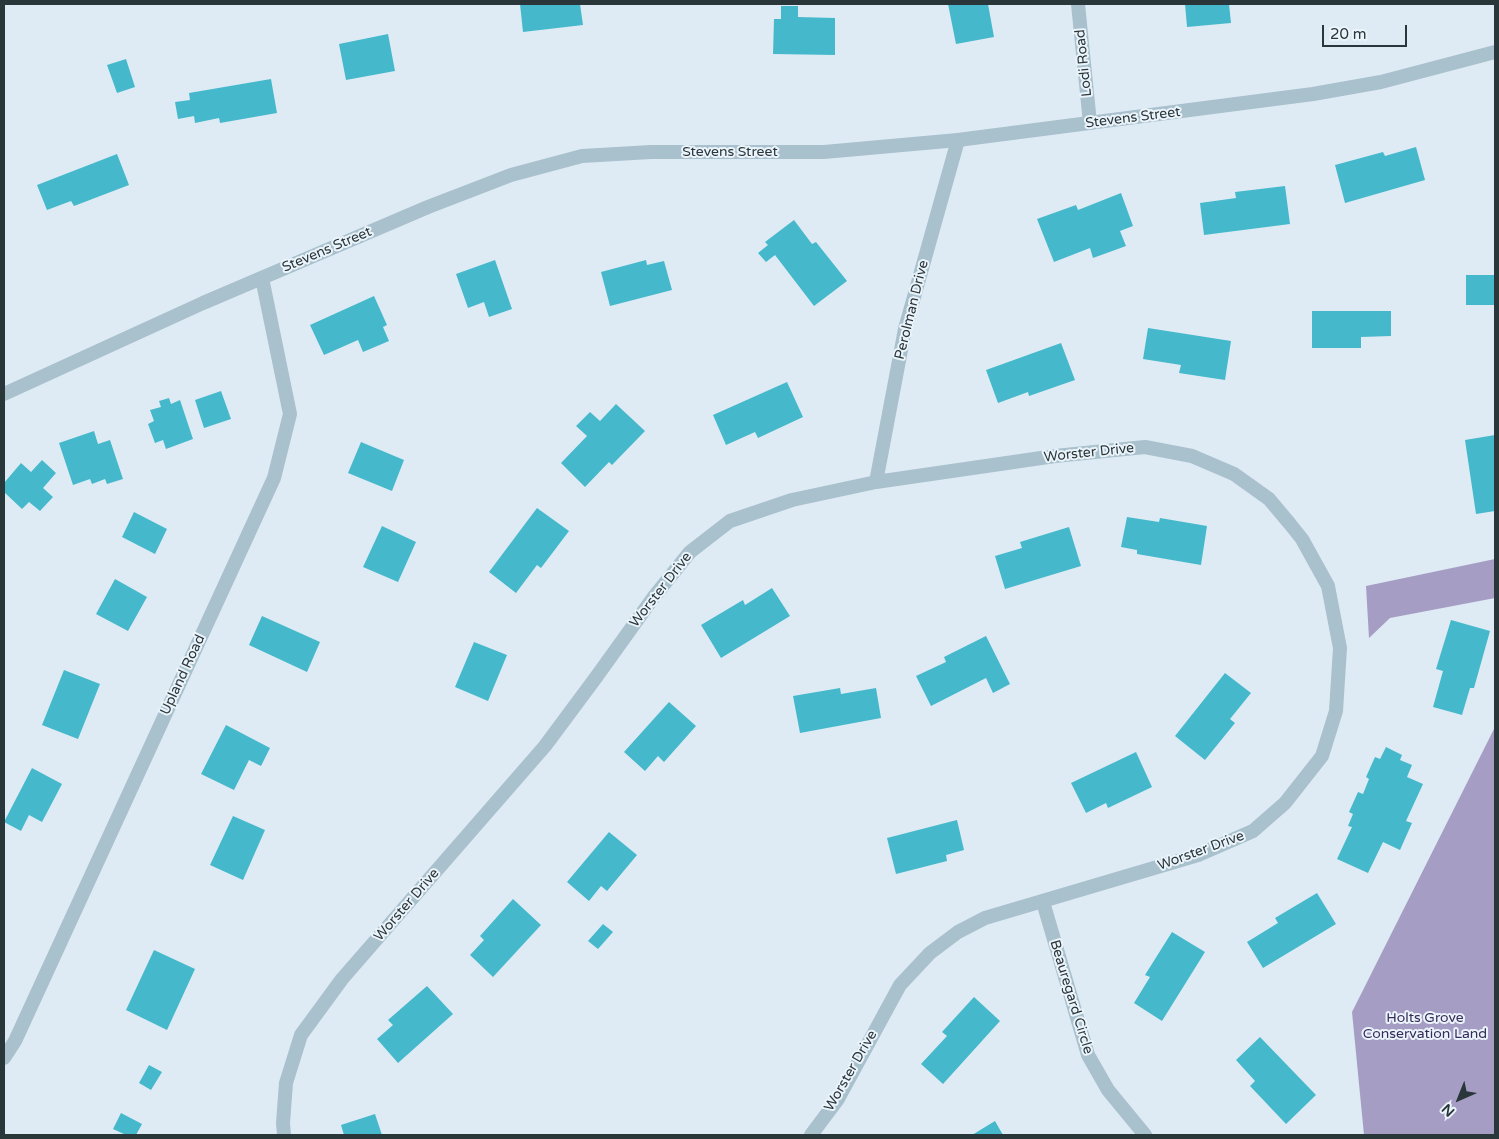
<!DOCTYPE html>
<html>
<head>
<meta charset="utf-8">
<style>
	body { margin:0 }
	#map { position:relative; width:1499px; height:1139px; overflow:hidden; background:#deebf4; font-family:"Varela Round",sans-serif }
	canvas { display:block }
	.frame { position:absolute; inset:0; border:5px solid #29363a; pointer-events:none }
	.north { position:absolute; left:1434px; top:1074px; width:50px; height:50px; -webkit-text-stroke:4px #ebf4fb; paint-order:stroke; rotate:224deg; font-size:14px; font-weight:700; line-height:20px; text-align:center; color:#29363a }
	.north::after { content:''; display:block; margin:auto; width:18px; height:22px; background:#29363a; clip-path:polygon(50% 0,100% 100%,50% 72%,0 100%) }
	.scale { position:absolute; left:1322px; top:25px; width:85px; height:22px; box-sizing:border-box; border:2px solid #29363a; border-top:0; padding-left:6px; font-size:15px; line-height:18px; white-space:nowrap; color:#29363a; -webkit-text-stroke:4px #ebf4fb; paint-order:stroke }
</style>
</head>
<body>
<div id="map">
<canvas width="1499" height="1139"></canvas>
<div class="frame"></div>
<div class="north">N</div>
<div class="scale">20 m</div>
</div>
<script>
const ctx = document.querySelector('canvas').getContext('2d');
ctx.lineJoin = 'round';
function fill(path, color) { ctx.fillStyle = color; ctx.fill(path, 'evenodd'); }
function strokePath(path, color, width, dash) { ctx.strokeStyle = color; ctx.lineWidth = width; ctx.lineCap = dash ? 'butt' : 'round'; ctx.setLineDash(dash || []); ctx.stroke(path); }
function label(font, color, halo, rows, align = 'center') {
  ctx.font = font + ' "Varela Round",sans-serif'; ctx.lineWidth = 4; ctx.setLineDash([]); ctx.textBaseline = 'middle'; ctx.strokeStyle = halo; ctx.fillStyle = color; for (const [text, x, y, turn = 0] of rows) {
    ctx.save(); ctx.translate(x, y); ctx.rotate((+turn || 0) * Math.PI / 180); ctx.textAlign = isNaN(turn) ? turn : align; if (halo) ctx.strokeText(text, 0, 0); ctx.fillText(text, 0, 0); ctx.restore();
  }
}
fill(new Path2D(`
	M 1495,559 L 1495,598 L 1390,618 L 1369,638 L 1366,586 Z
	M 1495,727 L 1495,1135 L 1364,1135 L 1352,1012 Z`), '#a69dc4');
fill(new Path2D(`
	M 520,4 L 580,4 L 583,25 L 523,32 Z
	M 948,4 L 988,4 L 994,37 L 956,44 Z
	M 1185,4 L 1229,4 L 1231,23 L 1187,27 Z
	M 781,6 L 798,6 L 798,17 L 835,18 L 835,55 L 773,54 L 774,19 L 781,19 Z
	M 388,34 L 395,71 L 346,80 L 339,44 Z
	M 126,59 L 135,87 L 117,93 L 107,65 Z
	M 271,79 L 277,113 L 220,123 L 219,118 L 195,123 L 194,116 L 178,119 L 175,102 L 190,100 L 189,93 Z
	M 1416,147 L 1425,180 L 1345,203 L 1335,165 L 1383,152 L 1385,156 Z
	M 117,154 L 129,185 L 74,206 L 71,201 L 47,210 L 37,185 Z
	M 1285,186 L 1290,224 L 1204,235 L 1200,203 L 1236,198 L 1235,192 Z
	M 1121,193 L 1133,226 L 1120,231 L 1126,246 L 1093,258 L 1090,248 L 1054,262 L 1037,219 L 1076,205 L 1078,210 Z
	M 794,220 L 812,244 L 816,242 L 847,281 L 814,306 L 775,255 L 766,262 L 758,253 L 768,245 L 765,242 Z
	M 495,260 L 512,309 L 489,317 L 484,302 L 468,308 L 456,274 Z
	M 646,260 L 647,265 L 664,261 L 672,290 L 610,306 L 601,272 Z
	M 1466,275 L 1495,275 L 1495,305 L 1466,305 Z
	M 374,296 L 387,325 L 383,327 L 389,341 L 363,352 L 358,340 L 324,355 L 310,325 Z
	M 1312,311 L 1391,311 L 1391,336 L 1361,337 L 1361,348 L 1312,348 Z
	M 1148,328 L 1231,341 L 1225,380 L 1179,373 L 1181,365 L 1143,359 Z
	M 1061,343 L 1075,380 L 1029,396 L 1028,392 L 998,403 L 986,370 Z
	M 787,382 L 803,417 L 758,438 L 755,432 L 726,445 L 713,415 Z
	M 221,391 L 231,419 L 204,428 L 195,400 Z
	M 169,398 L 171,404 L 180,400 L 193,439 L 166,449 L 163,440 L 155,443 L 148,424 L 154,421 L 150,410 L 161,407 L 159,401 Z
	M 616,404 L 645,431 L 612,465 L 609,462 L 585,487 L 561,463 L 587,436 L 576,426 L 590,412 L 600,421 Z
	M 94,431 L 98,444 L 110,440 L 123,479 L 107,484 L 105,479 L 92,484 L 90,479 L 73,485 L 59,443 Z
	M 1495,435 L 1495,511 L 1476,514 L 1465,440 Z
	M 361,442 L 404,460 L 392,491 L 348,473 Z
	M 42,460 L 56,473 L 43,488 L 53,497 L 40,511 L 29,502 L 22,509 L 4,492 L 4,483 L 21,463 L 31,472 Z
	M 537,508 L 569,531 L 541,568 L 537,565 L 516,593 L 489,572 Z
	M 134,512 L 167,529 L 155,554 L 122,537 Z
	M 1127,517 L 1159,522 L 1160,518 L 1207,526 L 1201,565 L 1137,554 L 1137,550 L 1121,547 Z
	M 382,526 L 416,542 L 398,582 L 363,567 Z
	M 1069,527 L 1081,566 L 1005,589 L 995,556 L 1022,548 L 1020,542 Z
	M 115,579 L 147,597 L 128,631 L 96,614 Z
	M 772,588 L 790,616 L 721,658 L 701,625 L 743,600 L 745,605 Z
	M 262,616 L 320,642 L 307,672 L 249,645 Z
	M 1451,620 L 1490,631 L 1474,688 L 1470,688 L 1462,715 L 1433,707 L 1443,671 L 1436,669 Z
	M 986,636 L 1010,684 L 993,693 L 986,678 L 931,706 L 916,676 L 946,662 L 944,657 Z
	M 474,642 L 507,655 L 488,701 L 455,687 Z
	M 64,670 L 100,684 L 78,739 L 42,725 Z
	M 1225,673 L 1251,693 L 1230,719 L 1235,723 L 1205,760 L 1175,736 Z
	M 840,688 L 841,694 L 876,688 L 881,718 L 800,733 L 793,696 Z
	M 669,702 L 696,726 L 664,762 L 658,756 L 645,771 L 624,752 Z
	M 226,725 L 270,748 L 261,766 L 249,760 L 234,790 L 201,774 Z
	M 1386,747 L 1402,755 L 1400,760 L 1412,765 L 1407,777 L 1423,784 L 1406,821 L 1412,823 L 1400,850 L 1383,842 L 1368,873 L 1337,859 L 1352,827 L 1348,826 L 1353,814 L 1349,812 L 1358,792 L 1363,794 L 1369,779 L 1366,777 L 1375,757 L 1380,759 Z
	M 1136,752 L 1152,787 L 1108,808 L 1106,803 L 1086,813 L 1071,783 Z
	M 32,768 L 62,784 L 42,822 L 29,815 L 21,831 L 4,822 Z
	M 233,816 L 265,830 L 243,880 L 210,865 Z
	M 957,820 L 964,850 L 946,855 L 947,861 L 896,874 L 887,838 Z
	M 609,832 L 637,855 L 607,891 L 601,886 L 589,901 L 567,882 Z
	M 1317,893 L 1336,924 L 1263,968 L 1247,942 L 1278,923 L 1275,918 Z
	M 513,899 L 541,925 L 493,977 L 470,955 L 484,940 L 480,936 Z
	M 603,924 L 613,932 L 598,949 L 588,941 Z
	M 1172,932 L 1205,952 L 1162,1021 L 1134,1003 L 1150,977 L 1145,975 Z
	M 154,950 L 195,969 L 167,1030 L 126,1010 Z
	M 427,986 L 453,1014 L 398,1063 L 377,1039 L 393,1025 L 388,1020 Z
	M 974,997 L 1000,1021 L 943,1084 L 921,1064 L 947,1036 L 942,1032 Z
	M 1260,1037 L 1316,1095 L 1286,1124 L 1250,1086 L 1255,1081 L 1236,1060 Z
	M 149,1065 L 162,1072 L 151,1090 L 139,1083 Z
	M 121,1113 L 142,1124 L 136,1135 L 126,1135 L 113,1129 Z
	M 375,1114 L 382,1135 L 344,1135 L 341,1125 Z
	M 995,1121 L 1003,1135 L 972,1135 Z`), '#45b9cb');
strokePath(new Path2D(`
	M 1078,4 L 1090,123
	M 876,482 L 905,329 L 958,140
	M 1043,902 L 1088,1055 L 1108,1090 L 1145,1135
	M 4,1058 L 15,1041 L 274,478 L 290,414 L 262,278
	M 284,1135 L 283,1123 L 286,1083 L 301,1035 L 342,979 L 545,746 L 597,676 L 653,598 L 690,552 L 730,521 L 792,500 L 876,482 L 1055,456 L 1145,447 L 1192,456 L 1234,474 L 1269,499 L 1290,524 L 1302,539 L 1328,586 L 1340,648 L 1336,711 L 1322,756 L 1285,803 L 1253,831 L 1198,855 L 985,918 L 958,932 L 930,953 L 900,985 L 838,1099 L 811,1135`), '#a9c0cd', 14);
strokePath(new Path2D(`
	M 4,394 L 203,303 L 428,207 L 511,175 L 582,156 L 651,152 L 824,152 L 958,140 L 1313,94 L 1381,82 L 1495,52`), '#a9c0cd', 14);
label('14px', '#29363a', '#ebf4fb', [
	["Lodi Road",1084,63,-96],
	["Stevens Street",1133,118,-7],
	["Stevens Street",730,152],
	["Stevens Street",327,250,-23],
	["Perolman Drive",912,310,-76],
	["Worster Drive",1089,453,-6],
	["Worster Drive",661,590,-52],
	["Upland Road",183,675,-65],
	["Worster Drive",1201,851,-20],
	["Worster Drive",407,905,-49],
	["Beauregard Circle",1071,997,73],
	["Worster Drive",851,1071,-60]
]);
label('14px', '#372c59', '#ebf4fb', [
	["Holts Grove",1425,1018],
	["Conservation Land",1425,1034]
]);
</script>
</body>
</html>
